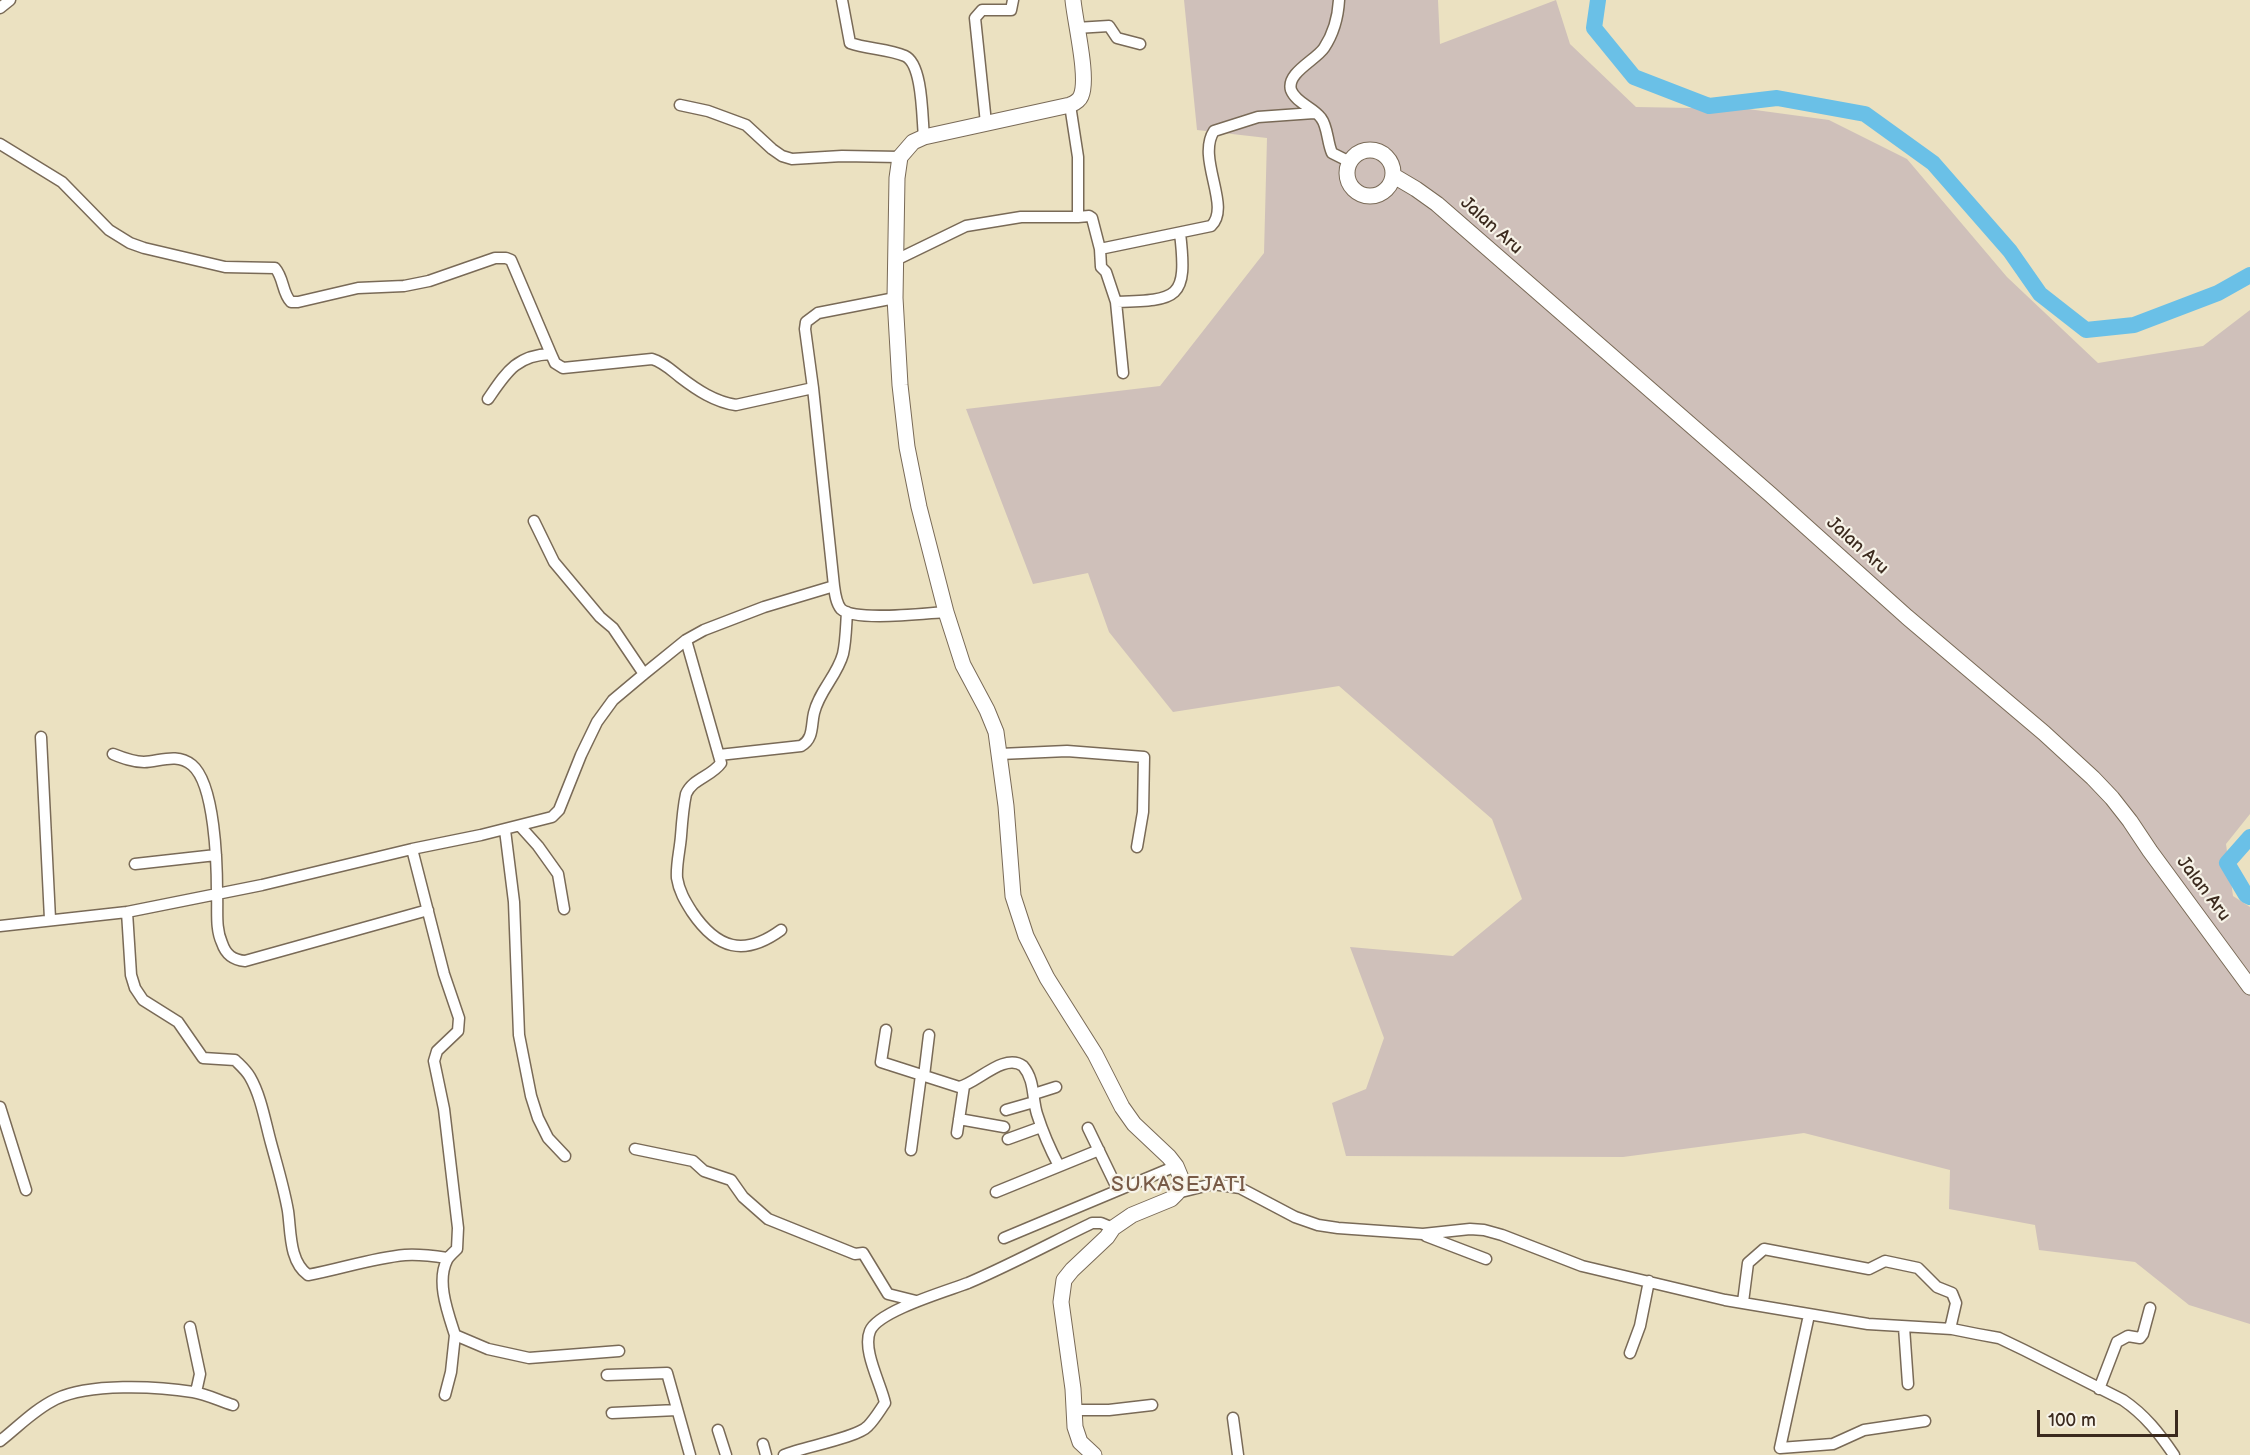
<!DOCTYPE html>
<html>
<head>
<meta charset="utf-8">
<style>
	body { margin:0 }
	#map { position:relative; width:2250px; height:1455px; overflow:hidden; background:#ebe1c1; font-family:"Balsamiq Sans",sans-serif }
	canvas { display:block }
	.scale { position:absolute; left:2037px; top:1410px; width:141px; height:27px; box-sizing:border-box; border:3px solid #3b2a1e; border-top:0; padding-left:8px; font-size:18px; line-height:21px; white-space:nowrap; color:#3b2a1e; -webkit-text-stroke:4px #f7f3e8; paint-order:stroke }
</style>
</head>
<body>
<div id="map">
<canvas width="2250" height="1455"></canvas>
<div class="scale">100 m</div>
</div>
<script>
const ctx = document.querySelector('canvas').getContext('2d');
ctx.lineJoin = 'round';
function fill(path, color) { ctx.fillStyle = color; ctx.fill(path, 'evenodd'); }
function strokePath(path, color, width, dash) { ctx.strokeStyle = color; ctx.lineWidth = width; ctx.lineCap = dash ? 'butt' : 'round'; ctx.setLineDash(dash || []); ctx.stroke(path); }
function label(font, color, halo, rows, align = 'center') {
  ctx.font = font + ' "Balsamiq Sans",sans-serif'; ctx.lineWidth = 4.5; ctx.setLineDash([]); ctx.textBaseline = 'middle'; ctx.strokeStyle = halo; ctx.fillStyle = color; for (const [text, x, y, turn = 0] of rows) {
    ctx.save(); ctx.translate(x, y); ctx.rotate((+turn || 0) * Math.PI / 180); ctx.textAlign = isNaN(turn) ? turn : align; if (halo) ctx.strokeText(text, 0, 0); ctx.fillText(text, 0, 0); ctx.restore();
  }
}
fill(new Path2D(`
	M 1184,0 L 1438,0 L 1440,44 L 1556,0 L 1570,44 L 1636,107 L 1748,109 L 1829,120 L 1907,159 L 2007,277 L 2098,363 L 2203,346 L 2250,310 L 2250,814 L 2226,844 L 2233,896 L 2250,907 L 2250,1324 L 2189,1305 L 2135,1262 L 2039,1250 L 2035,1225 L 1949,1209 L 1950,1170 L 1804,1133 L 1623,1157 L 1346,1156 L 1332,1103 L 1366,1089 L 1384,1038 L 1350,947 L 1453,956 L 1522,899 L 1492,819 L 1339,686 L 1173,712 L 1109,632 L 1088,573 L 1033,584 L 966,409 L 1160,386 L 1264,253 L 1267,138 L 1197,130 Z`), '#cfc0ba');
strokePath(new Path2D(`
	M 1598,0 L 1594,28 L 1634,77 L 1709,106 L 1777,98 L 1865,114 L 1933,163 L 2010,251 L 2040,294 L 2086,330 L 2134,325 L 2218,293 L 2250,275
	M 2250,837 L 2227,863 L 2246,895 L 2250,897`), '#6ac0e7', 16);
const street = new Path2D(`
	M 842,0 L 850,43 C 867,49 889,49 905,56 C 923,64 922,119 924,137
	M 1339,0 C 1338,18 1334,33 1324,48 C 1316,60 1286,73 1291,90 C 1296,103 1313,107 1321,118 C 1328,127 1327,142 1332,153 L 1350,162
	M 0,8 L 10,0
	M 1076,28 L 1109,26 L 1117,38 L 1140,44
	M 680,105 L 708,111 L 746,125 L 772,149 L 782,156 L 792,159 L 842,156 L 900,157
	M 1070,105 L 1078,157 L 1078,217 L 1089,216 L 1092,218 L 1100,249 L 1101,267 L 1106,272 L 1116,302 L 1123,373
	M 986,123 L 975,18 L 982,10 L 1011,10 L 1013,0
	M 0,144 L 62,182 L 109,230 L 130,243 L 144,248 L 225,267 L 275,268 C 284,278 282,293 291,302 L 298,302 L 358,288 L 404,286 L 429,281 L 495,258 L 506,258 L 511,260 L 551,354 L 555,363 L 563,368 L 652,359 C 663,362 671,370 680,377 C 697,390 715,402 736,405 L 813,388
	M 1100,249 L 1211,226 C 1232,207 1196,158 1214,131 L 1258,117 L 1314,113
	M 896,260 L 966,226 L 1021,217 L 1078,217
	M 1116,302 C 1178,300 1188,300 1180,233
	M 488,399 C 506,373 516,355 551,354
	M 534,521 L 554,562 L 600,617 L 613,628 L 644,674
	M 834,586 L 813,388 L 805,329 L 806,322 L 818,313 L 895,298
	M 686,640 L 721,763 C 711,777 693,778 686,794 C 683,808 682,822 681,836 C 680,850 676,864 677,878 C 679,891 685,901 692,912 C 717,949 744,957 781,930
	M 41,737 L 50,919
	M 113,754 C 123,758 133,762 144,762 C 161,761 177,753 192,765 C 215,784 217,864 217,893 C 218,910 215,928 222,943 C 226,955 233,960 245,961 L 428,910
	M 1000,754 L 1067,751 L 1144,757 L 1143,812 L 1137,847
	M 719,755 L 801,746 C 814,739 811,725 814,713 C 819,691 837,676 843,654 C 846,641 846,626 847,612
	M 520,826 L 538,846 L 558,874 L 564,909
	M 505,830 L 514,902 L 519,1035 L 531,1096 L 538,1118 L 548,1138 L 565,1156
	M 412,849 L 444,974 L 459,1018 L 458,1031 L 437,1051 L 434,1061 L 444,1109 L 458,1228 L 457,1249 C 454,1252 449,1256 447,1260 C 436,1282 448,1313 455,1335 L 488,1349 L 529,1358 L 619,1351
	M 135,864 L 216,855
	M 127,912 L 131,975 L 135,988 L 143,1000 L 178,1022 L 203,1058 L 235,1060 C 240,1065 246,1070 250,1077 C 261,1096 265,1121 271,1143 C 277,1165 284,1188 288,1211 C 291,1232 289,1261 308,1275 C 341,1269 372,1258 405,1255 C 419,1254 434,1256 447,1258
	M 0,926 L 127,912 L 262,885 L 412,849 L 481,835 L 552,817 L 559,810 L 581,755 L 597,722 L 613,700 L 644,674 L 686,640 L 704,630 L 764,607 L 834,586 C 835,594 836,603 841,609 C 855,622 926,613 946,612
	M 886,1030 L 881,1062 L 959,1087 C 976,1084 1004,1052 1023,1066 C 1035,1080 1032,1098 1037,1114 C 1043,1133 1050,1149 1059,1166
	M 924,1076 L 929,1035
	M 1034,1094 L 1056,1087
	M 0,1107 L 26,1190
	M 1006,1110 L 1034,1102
	M 959,1119 L 1004,1127
	M 1088,1128 L 1118,1190
	M 957,1133 L 964,1086
	M 1008,1139 L 1041,1127
	M 635,1149 L 693,1161 L 704,1171 L 731,1180 L 743,1197 L 768,1219 L 855,1254 L 863,1253 L 888,1294 L 916,1301
	M 911,1150 L 921,1075
	M 996,1192 L 1099,1150
	M 1177,1193 L 1213,1184 L 1240,1188 L 1295,1217 L 1318,1225 L 1338,1228 L 1423,1234 L 1470,1229 L 1484,1230 L 1502,1235 L 1582,1266 L 1725,1300 L 1868,1324 L 1952,1329 L 1977,1334 L 1999,1338 L 2024,1350 L 2123,1400 C 2145,1415 2159,1433 2174,1455
	M 1426,1236 L 1486,1259
	M 1004,1238 L 1176,1166
	M 1743,1302 L 1748,1263 L 1764,1249 L 1869,1269 L 1885,1261 L 1918,1268 L 1937,1287 L 1952,1293 L 1956,1303 L 1950,1329
	M 1809,1315 L 1780,1448 L 1833,1444 L 1864,1430 L 1925,1421
	M 190,1327 L 200,1374 L 196,1392
	M 1904,1327 L 1908,1384
	M 1630,1353 L 1640,1326 L 1649,1281
	M 607,1375 L 667,1373 L 690,1455
	M 2099,1389 L 2117,1342 L 2128,1336 L 2140,1338 L 2143,1334 L 2150,1308
	M 445,1395 L 451,1372 L 455,1335
	M 1074,1410 L 1109,1410 L 1152,1405
	M 612,1413 L 677,1410
	M 1233,1418 L 1238,1455
	M 718,1430 L 726,1455
	M 0,1441 C 18,1427 35,1409 56,1399 C 89,1383 156,1386 193,1392 C 206,1394 220,1401 233,1405
	M 763,1444 L 766,1455
	M 784,1455 C 803,1447 857,1438 868,1426 C 875,1419 880,1410 885,1403 C 881,1384 862,1350 870,1331 C 878,1311 947,1291 968,1283 C 1010,1265 1051,1243 1092,1223 L 1101,1223 L 1113,1228`);
const secondary = new Path2D(`
	M 1073,0 C 1075,22 1089,78 1081,96 C 1079,101 1075,103 1070,105 L 924,137 L 913,142 L 900,157 L 897,178 L 895,298 L 900,385 L 907,447 L 919,507 L 946,612 L 963,665 L 987,710 L 996,732 L 1006,806 L 1013,896 L 1026,936 L 1047,978 L 1095,1054 L 1122,1107 L 1134,1124 L 1169,1157 L 1176,1166 L 1181,1178 L 1177,1193 L 1171,1199 L 1132,1215 L 1113,1228 L 1107,1237 L 1072,1270 L 1064,1280 L 1061,1302 L 1073,1389 L 1075,1427 L 1080,1442 L 1094,1455
	M1347 173a23 23 0 1 1 46 0a23 23 0 1 1-46 0Z
	M 1394,176 L 1416,189 L 1437,204 L 1771,495 L 1907,617 L 2044,733 L 2093,778 L 2112,798 L 2130,821 L 2150,851 L 2250,987`);
strokePath(street, '#796a57', 13);
strokePath(secondary, '#796a57', 17);
strokePath(street, '#fff', 10);
strokePath(secondary, '#fff', 15);
label('18px', '#3b2a1e', '#f7f3e8', [
	["Jalan Aru",1491,226,42],
	["Jalan Aru",1857,546,42],
	["Jalan Aru",2203,889,53]
]);
ctx.letterSpacing = '1.5px';
label('21px', '#785a47', '#f7f3e8', [
	["SUKASEJATI",1179,1186]
]);
ctx.letterSpacing = '0px';
</script>
</body>
</html>
